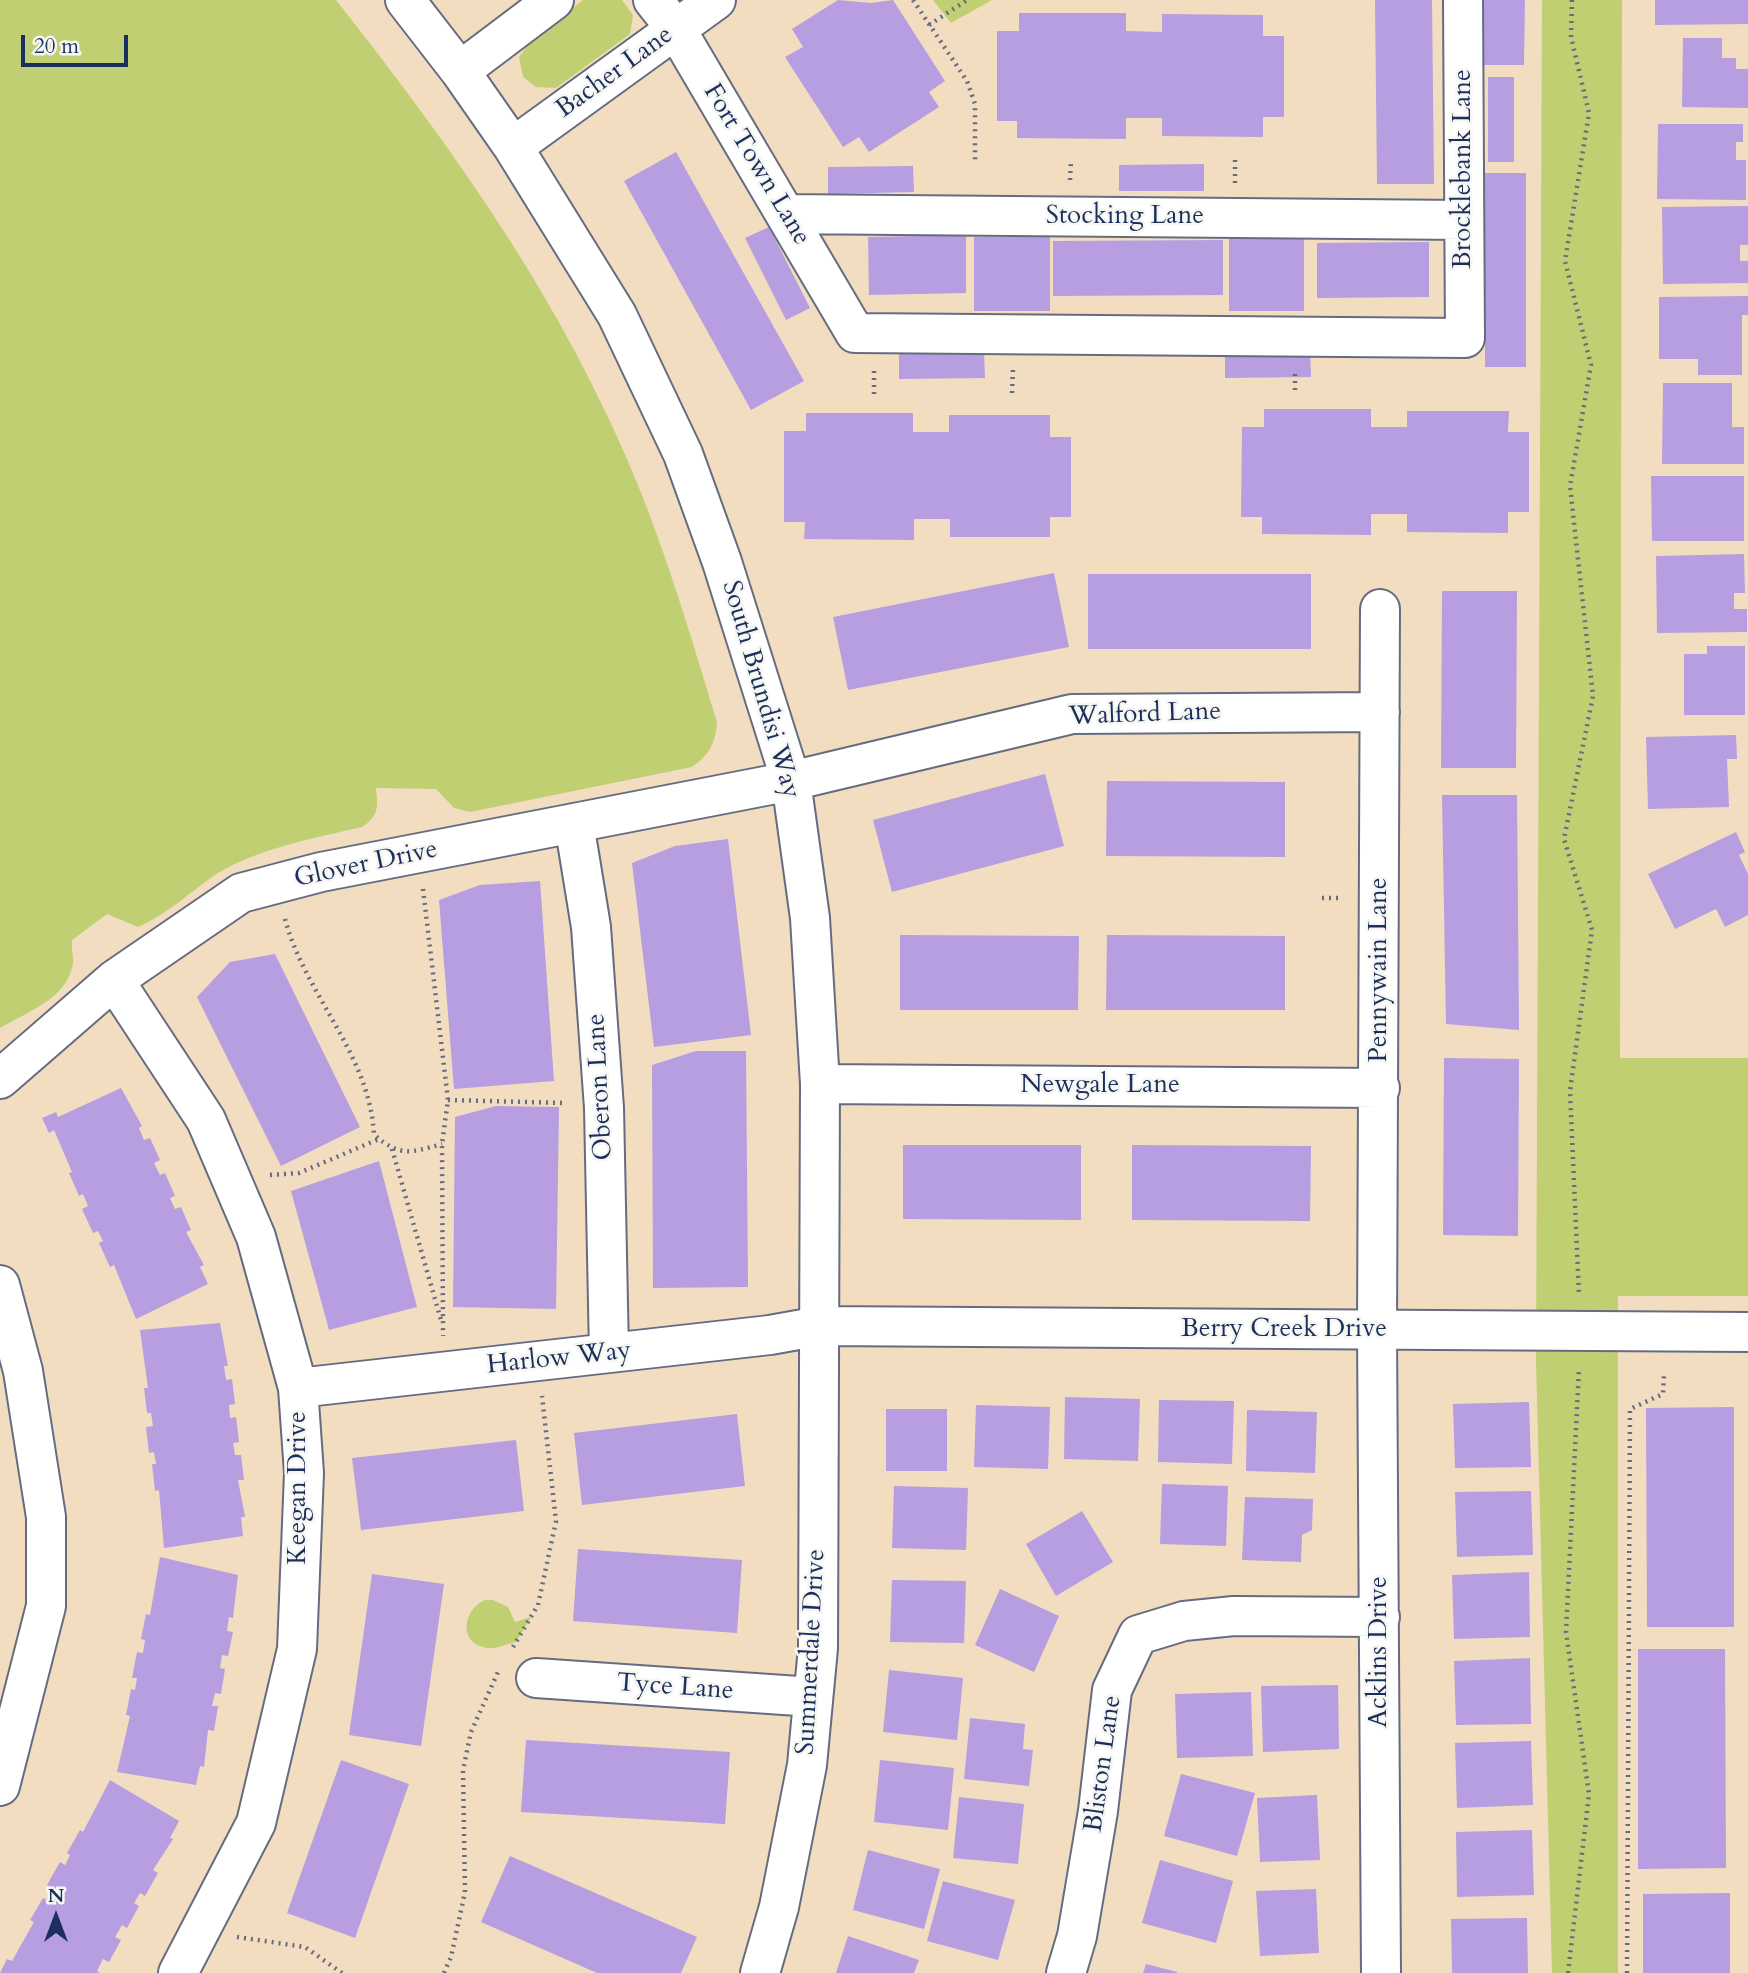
<!DOCTYPE html>
<html>
<head>
<meta charset="utf-8">
<style>
	body { margin:0 }
	#map { position:relative; width:1748px; height:1973px; overflow:hidden; background:#f2ddc0; font-family:Cardo,serif }
	canvas { display:block }
	.north { position:absolute; left:21px; top:1882px; width:70px; height:70px; -webkit-text-stroke:5px #f6f6f2; paint-order:stroke; rotate:0deg; font-size:19px; font-weight:700; line-height:28px; text-align:center; color:#1b2f5e }
	.north::after { content:''; display:block; margin:auto; width:24px; height:32px; background:#1b2f5e; clip-path:polygon(50% 0,100% 100%,50% 72%,0 100%) }
	.scale { position:absolute; left:21px; top:35px; width:107px; height:32px; box-sizing:border-box; border:4px solid #1b2f5e; border-top:0; padding-left:9px; font-size:21px; line-height:24px; white-space:nowrap; color:#1b2f5e; -webkit-text-stroke:5px #f6f6f2; paint-order:stroke }
</style>
</head>
<body>
<div id="map">
<canvas width="1748" height="1973"></canvas>
<div class="north">N</div>
<div class="scale">20 m</div>
</div>
<script>
const ctx = document.querySelector('canvas').getContext('2d');
ctx.lineJoin = 'round';
function fill(path, color) { ctx.fillStyle = color; ctx.fill(path, 'evenodd'); }
function strokePath(path, color, width, dash) { ctx.strokeStyle = color; ctx.lineWidth = width; ctx.lineCap = dash ? 'butt' : 'round'; ctx.setLineDash(dash || []); ctx.stroke(path); }
function label(font, color, halo, rows, align = 'center') {
  ctx.font = font + ' Cardo,serif'; ctx.lineWidth = 5; ctx.setLineDash([]); ctx.textBaseline = 'middle'; ctx.strokeStyle = halo; ctx.fillStyle = color; for (const [text, x, y, turn = 0] of rows) {
    ctx.save(); ctx.translate(x, y); ctx.rotate((+turn || 0) * Math.PI / 180); ctx.textAlign = isNaN(turn) ? turn : align; if (halo) ctx.strokeText(text, 0, 0); ctx.fillText(text, 0, 0); ctx.restore();
  }
}
fill(new Path2D(`
	M 0,0 L 336,0 C 445,138 547,280 619,441 C 660,531 688,627 717,722 C 715,744 710,754 692,767 L 470,812 L 454,808 L 436,789 L 376,788 C 378,807 379,816 362,827 C 315,838 260,848 218,873 C 191,891 168,914 138,927 L 107,914 L 72,940 C 71,950 75,960 72,968 C 65,999 25,1013 0,1028 Z
	M 583,0 L 622,0 L 633,15 L 630,34 L 556,88 L 536,87 L 523,77 L 519,57 L 533,38 Z
	M 933,0 L 992,0 L 951,23 Z
	M 1542,0 L 1622,0 L 1620,1058 L 1748,1058 L 1748,1296 L 1618,1296 L 1618,1973 L 1552,1973 L 1536,1360 Z
	M 485,1600 L 493,1600 L 508,1607 L 515,1622 L 531,1617 L 516,1642 C 505,1644 494,1651 483,1647 C 457,1640 465,1608 485,1600 Z`), '#c0cf71');
fill(new Path2D(`
	M 838,0 L 871,3 L 893,0 L 945,81 L 929,92 L 939,107 L 869,152 L 859,137 L 843,147 L 785,57 L 803,47 L 792,29 Z
	M 1375,0 L 1432,0 L 1434,184 L 1377,184 Z
	M 1484,0 L 1525,0 L 1524,65 L 1483,65 Z
	M 1655,0 L 1748,0 L 1748,24 L 1655,25 Z
	M 1019,13 L 1126,13 L 1126,31 L 1162,32 L 1162,14 L 1263,15 L 1263,36 L 1284,36 L 1284,117 L 1263,117 L 1263,137 L 1162,136 L 1162,118 L 1126,118 L 1126,139 L 1017,138 L 1017,121 L 997,121 L 997,31 L 1019,31 Z
	M 1683,38 L 1722,38 L 1722,58 L 1736,58 L 1736,69 L 1748,69 L 1748,108 L 1682,107 Z
	M 1488,77 L 1514,77 L 1514,162 L 1488,162 Z
	M 1658,124 L 1743,124 L 1743,142 L 1736,142 L 1736,160 L 1746,160 L 1746,200 L 1657,199 Z
	M 676,152 L 804,381 L 751,410 L 624,181 Z
	M 1204,164 L 1204,191 L 1119,191 L 1119,165 Z
	M 913,166 L 914,192 L 828,194 L 828,167 Z
	M 1485,173 L 1526,173 L 1526,367 L 1485,367 Z
	M 1748,206 L 1748,245 L 1740,245 L 1740,261 L 1748,261 L 1748,283 L 1663,284 L 1662,207 Z
	M 769,227 L 810,308 L 786,320 L 745,238 Z
	M 966,235 L 966,293 L 869,295 L 868,237 Z
	M 974,237 L 1050,237 L 1050,311 L 974,311 Z
	M 1229,237 L 1304,237 L 1304,311 L 1229,311 Z
	M 1223,240 L 1223,295 L 1053,296 L 1053,241 Z
	M 1429,242 L 1429,297 L 1317,298 L 1317,243 Z
	M 1748,296 L 1748,315 L 1742,315 L 1742,375 L 1698,375 L 1698,359 L 1659,359 L 1659,297 Z
	M 1310,351 L 1311,377 L 1225,378 L 1225,352 Z
	M 984,352 L 985,378 L 899,379 L 899,353 Z
	M 1663,383 L 1732,383 L 1732,427 L 1744,427 L 1744,464 L 1662,464 Z
	M 1264,409 L 1371,409 L 1371,427 L 1407,427 L 1407,411 L 1509,411 L 1508,432 L 1529,432 L 1529,512 L 1508,512 L 1508,533 L 1407,532 L 1407,514 L 1371,514 L 1371,535 L 1262,534 L 1262,517 L 1241,517 L 1242,427 L 1264,427 Z
	M 806,413 L 913,413 L 913,432 L 949,432 L 949,415 L 1050,415 L 1050,437 L 1071,437 L 1071,517 L 1050,517 L 1050,537 L 950,537 L 950,519 L 914,519 L 914,540 L 804,539 L 805,522 L 784,522 L 784,431 L 806,431 Z
	M 1651,476 L 1744,476 L 1744,541 L 1652,541 Z
	M 1744,554 L 1745,593 L 1734,593 L 1734,609 L 1747,609 L 1747,632 L 1657,633 L 1656,556 Z
	M 1054,573 L 1069,647 L 848,690 L 833,617 Z
	M 1088,574 L 1311,574 L 1311,649 L 1088,649 Z
	M 1442,591 L 1517,591 L 1516,768 L 1441,768 Z
	M 1707,646 L 1745,646 L 1745,715 L 1684,715 L 1684,654 L 1707,654 Z
	M 1736,735 L 1737,759 L 1727,759 L 1729,807 L 1648,809 L 1646,737 Z
	M 1045,774 L 1064,846 L 892,892 L 873,820 Z
	M 1107,781 L 1285,782 L 1285,857 L 1106,856 Z
	M 1442,795 L 1517,795 L 1519,1030 L 1446,1024 Z
	M 1736,832 L 1745,852 L 1739,855 L 1748,874 L 1748,915 L 1725,927 L 1716,909 L 1675,929 L 1648,874 Z
	M 728,839 L 751,1035 L 654,1047 L 632,863 L 675,846 Z
	M 540,881 L 554,1081 L 454,1089 L 439,900 L 480,885 Z
	M 900,935 L 1079,936 L 1078,1010 L 900,1010 Z
	M 1107,935 L 1285,936 L 1285,1010 L 1106,1010 Z
	M 275,954 L 360,1127 L 281,1166 L 197,997 L 230,962 Z
	M 696,1051 L 746,1051 L 748,1287 L 653,1288 L 652,1065 Z
	M 1444,1058 L 1519,1059 L 1518,1236 L 1443,1235 Z
	M 121,1088 L 142,1126 L 139,1128 L 144,1140 L 150,1138 L 160,1160 L 154,1163 L 160,1175 L 165,1173 L 175,1196 L 170,1198 L 175,1209 L 181,1207 L 191,1230 L 186,1232 L 204,1265 L 200,1267 L 208,1284 L 136,1319 L 114,1265 L 110,1267 L 99,1243 L 103,1241 L 98,1231 L 93,1233 L 82,1209 L 88,1206 L 83,1194 L 79,1196 L 69,1173 L 72,1172 L 54,1130 L 49,1133 L 42,1118 L 56,1112 L 58,1117 Z
	M 496,1106 L 559,1107 L 556,1309 L 453,1307 L 455,1117 Z
	M 903,1145 L 1081,1145 L 1081,1220 L 903,1219 Z
	M 1132,1145 L 1311,1146 L 1310,1221 L 1132,1220 Z
	M 379,1161 L 417,1307 L 329,1330 L 291,1191 Z
	M 220,1323 L 228,1366 L 224,1366 L 226,1380 L 232,1379 L 235,1404 L 229,1405 L 230,1418 L 236,1417 L 239,1442 L 233,1443 L 235,1455 L 241,1455 L 244,1480 L 238,1480 L 245,1517 L 241,1517 L 243,1536 L 164,1548 L 159,1490 L 155,1491 L 152,1464 L 156,1464 L 154,1452 L 149,1453 L 146,1427 L 153,1426 L 151,1413 L 147,1413 L 144,1388 L 148,1388 L 140,1330 Z
	M 1065,1397 L 1140,1399 L 1138,1461 L 1064,1459 Z
	M 1159,1400 L 1234,1401 L 1232,1464 L 1158,1462 Z
	M 1529,1402 L 1531,1467 L 1455,1468 L 1453,1404 Z
	M 976,1405 L 1050,1407 L 1048,1469 L 974,1467 Z
	M 1734,1407 L 1734,1627 L 1647,1627 L 1646,1408 Z
	M 886,1409 L 947,1409 L 947,1471 L 886,1471 Z
	M 1247,1410 L 1317,1412 L 1315,1473 L 1246,1471 Z
	M 737,1414 L 745,1486 L 582,1505 L 574,1433 Z
	M 516,1440 L 524,1511 L 361,1530 L 352,1458 Z
	M 1162,1484 L 1228,1486 L 1226,1546 L 1160,1544 Z
	M 894,1486 L 968,1488 L 966,1550 L 892,1548 Z
	M 1531,1491 L 1533,1555 L 1457,1557 L 1455,1492 Z
	M 1245,1497 L 1313,1499 L 1312,1530 L 1302,1535 L 1301,1562 L 1242,1560 Z
	M 1082,1511 L 1113,1562 L 1056,1596 L 1026,1544 Z
	M 578,1549 L 742,1560 L 737,1633 L 573,1621 Z
	M 160,1557 L 238,1575 L 233,1618 L 229,1617 L 227,1631 L 233,1632 L 228,1656 L 222,1655 L 220,1668 L 225,1669 L 221,1694 L 215,1693 L 212,1706 L 218,1706 L 214,1731 L 208,1730 L 204,1767 L 200,1766 L 196,1785 L 117,1772 L 130,1716 L 126,1715 L 131,1689 L 135,1690 L 137,1678 L 132,1678 L 137,1652 L 143,1653 L 145,1640 L 141,1639 L 146,1614 L 150,1615 Z
	M 1529,1572 L 1530,1637 L 1454,1639 L 1452,1575 Z
	M 372,1574 L 444,1584 L 421,1746 L 349,1735 Z
	M 892,1580 L 966,1581 L 964,1643 L 890,1642 Z
	M 1000,1589 L 1059,1616 L 1034,1672 L 975,1645 Z
	M 1638,1649 L 1725,1649 L 1726,1868 L 1638,1869 Z
	M 1530,1658 L 1531,1724 L 1456,1725 L 1454,1661 Z
	M 889,1670 L 963,1678 L 957,1740 L 883,1732 Z
	M 1338,1685 L 1339,1749 L 1263,1752 L 1261,1686 Z
	M 1251,1692 L 1253,1756 L 1177,1758 L 1175,1694 Z
	M 970,1718 L 1025,1724 L 1023,1749 L 1033,1750 L 1029,1786 L 964,1779 Z
	M 526,1740 L 730,1752 L 725,1824 L 521,1812 Z
	M 1531,1741 L 1533,1805 L 1457,1808 L 1455,1743 Z
	M 341,1760 L 409,1784 L 355,1938 L 287,1913 Z
	M 880,1760 L 954,1768 L 948,1830 L 874,1822 Z
	M 1181,1774 L 1255,1793 L 1237,1856 L 1164,1836 Z
	M 110,1780 L 179,1821 L 170,1838 L 173,1839 L 153,1870 L 158,1873 L 145,1896 L 140,1893 L 134,1903 L 139,1906 L 127,1928 L 122,1925 L 115,1937 L 121,1940 L 109,1962 L 103,1959 L 97,1971 L 100,1973 L 0,1973 L 7,1959 L 12,1961 L 34,1922 L 30,1920 L 43,1898 L 47,1900 L 53,1888 L 47,1885 L 60,1862 L 65,1865 L 70,1855 L 67,1853 L 80,1830 L 83,1832 Z
	M 1317,1795 L 1320,1860 L 1260,1862 L 1257,1798 Z
	M 959,1797 L 1024,1804 L 1018,1864 L 953,1858 Z
	M 1532,1830 L 1534,1895 L 1457,1897 L 1456,1832 Z
	M 868,1850 L 940,1869 L 924,1929 L 853,1910 Z
	M 510,1856 L 697,1937 L 681,1973 L 597,1973 L 481,1922 Z
	M 1160,1860 L 1233,1881 L 1216,1943 L 1142,1923 Z
	M 943,1881 L 1015,1900 L 998,1960 L 927,1941 Z
	M 1316,1889 L 1319,1953 L 1260,1956 L 1256,1891 Z
	M 1730,1893 L 1730,1973 L 1643,1973 L 1643,1894 Z
	M 1527,1918 L 1528,1973 L 1452,1973 L 1451,1919 Z
	M 848,1936 L 919,1960 L 914,1973 L 836,1973 Z
	M 1146,1964 L 1177,1972 L 1177,1973 L 1143,1973 Z`), '#b69ee0');
const minor = new Path2D(`
	M 405,0 L 460,71 L 513,147 L 617,315 L 683,454 L 722,562 L 791,781 L 810,918 L 820,1084 L 818,1648 L 807,1765 L 779,1907 L 760,1973
	M 653,0 L 676,29 L 855,333 L 1465,338 L 1463,0
	M 460,71 L 554,0
	M 513,147 L 716,0
	M 785,214 L 1464,220
	M 1380,609 L 1377,1330 L 1381,1973
	M 574,823 L 591,927 L 604,1108 L 609,1353
	M 114,980 L 206,1120 L 256,1237 L 298,1388 L 304,1473 L 297,1649 L 256,1823 L 178,1973
	M 0,1079 L 114,980 L 241,893 L 321,872 L 791,781 L 1072,714 L 1380,712
	M 820,1084 L 1380,1088
	M 0,1285 L 23,1371 L 46,1517 L 46,1606 L 0,1786
	M 298,1388 L 770,1335 L 820,1326 L 1748,1332
	M 536,1678 L 813,1697
	M 1066,1973 L 1077,1936 L 1098,1811 L 1112,1690 L 1138,1635 L 1184,1621 L 1234,1616 L 1380,1617`);
strokePath(minor, '#666c80', 42);
strokePath(new Path2D(`
	M 913,0 L 967,81 L 975,104 L 975,161
	M 1572,0 L 1571,37 L 1589,113 L 1565,261 L 1591,365 L 1570,486 L 1593,696 L 1564,839 L 1592,930 L 1570,1091 L 1579,1295
	M 929,25 L 967,0
	M 1235,160 L 1235,183
	M 1070,180 L 1071,160
	M 1295,374 L 1295,394
	M 1012,393 L 1013,369
	M 874,394 L 874,370
	M 423,889 L 448,1100 L 442,1144 L 443,1336
	M 1322,898 L 1342,898
	M 285,919 C 305,995 370,1054 374,1135 C 401,1157 409,1153 442,1144
	M 448,1100 L 565,1103
	M 392,1149 L 441,1320
	M 270,1175 L 299,1173 L 379,1139
	M 513,1647 L 538,1605 L 556,1521 L 542,1396
	M 237,1937 L 305,1947 L 342,1973
	M 444,1973 L 451,1957 L 465,1892 L 463,1770 L 471,1732 L 498,1672
	M 1568,1973 L 1589,1794 L 1566,1632 L 1579,1368
	M 1627,1973 L 1630,1409 L 1663,1394 L 1664,1375`), '#666c80', 4.5, [2, 5]);
strokePath(minor, '#fff', 38);
label('26px', '#1b2f5e', '#f6f6f2', [
	["Bacher Lane",615,73,-36],
	["Fort Town Lane",756,165,59],
	["Brocklebank Lane",1464,169,-90],
	["Stocking Lane",1125,217],
	["South Brundisi Way",760,690,74],
	["Walford Lane",1145,715,-2],
	["Glover Drive",366,865,-12],
	["Pennywain Lane",1380,970,-90],
	["Newgale Lane",1100,1086],
	["Oberon Lane",601,1087,-93],
	["Berry Creek Drive",1284,1330],
	["Harlow Way",559,1359,-6],
	["Keegan Drive",299,1488,-90],
	["Summerdale Drive",812,1652,-87],
	["Acklins Drive",1380,1652,-90],
	["Tyce Lane",675,1688,4],
	["Bliston Lane",1104,1764,-82]
]);
</script>
</body>
</html>
